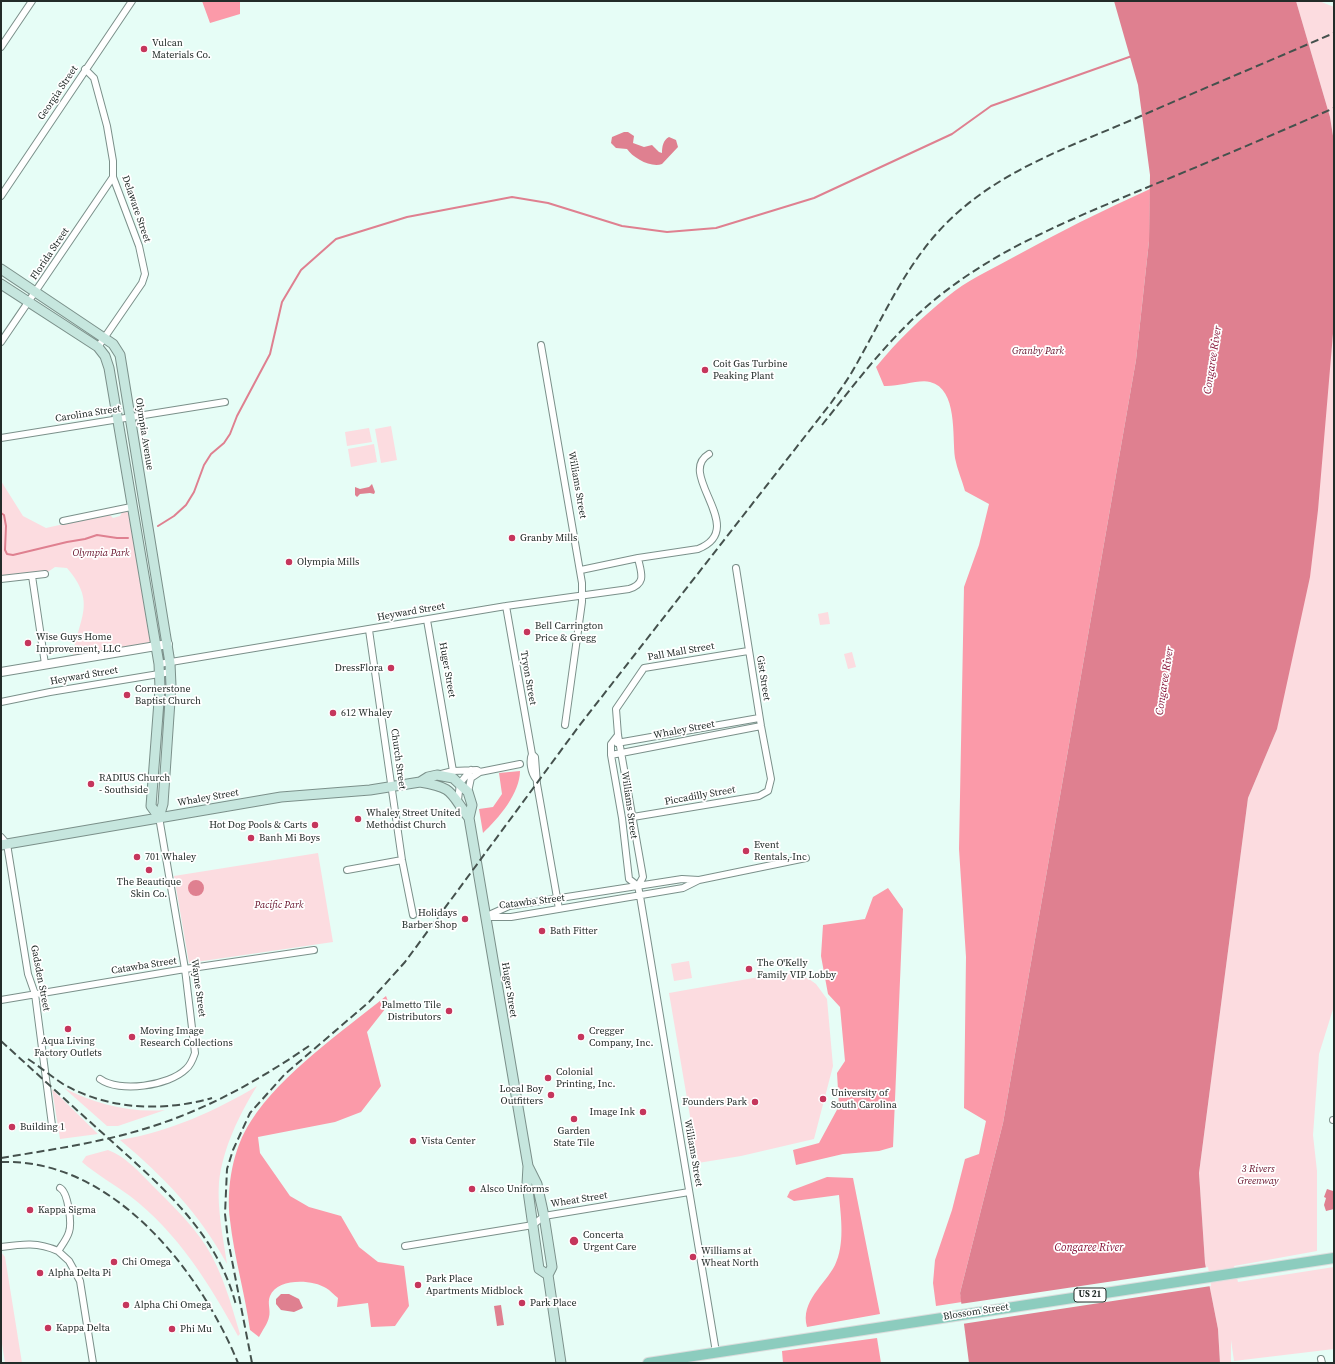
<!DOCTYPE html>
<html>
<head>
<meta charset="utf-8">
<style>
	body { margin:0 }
	#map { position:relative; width:1335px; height:1364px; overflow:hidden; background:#e6fdf6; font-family:"Source Serif 4",serif }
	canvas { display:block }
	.frame { position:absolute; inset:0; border:2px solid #232c29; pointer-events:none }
</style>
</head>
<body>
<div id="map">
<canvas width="1335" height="1364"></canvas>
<div class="frame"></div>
</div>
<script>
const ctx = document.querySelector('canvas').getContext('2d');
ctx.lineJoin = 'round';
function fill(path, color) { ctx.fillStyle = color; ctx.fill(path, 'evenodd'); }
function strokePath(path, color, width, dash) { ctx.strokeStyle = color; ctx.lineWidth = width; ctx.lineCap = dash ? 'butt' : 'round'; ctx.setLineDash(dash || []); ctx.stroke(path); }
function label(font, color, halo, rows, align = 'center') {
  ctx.font = font + ' "Source Serif 4",serif'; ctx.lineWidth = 3.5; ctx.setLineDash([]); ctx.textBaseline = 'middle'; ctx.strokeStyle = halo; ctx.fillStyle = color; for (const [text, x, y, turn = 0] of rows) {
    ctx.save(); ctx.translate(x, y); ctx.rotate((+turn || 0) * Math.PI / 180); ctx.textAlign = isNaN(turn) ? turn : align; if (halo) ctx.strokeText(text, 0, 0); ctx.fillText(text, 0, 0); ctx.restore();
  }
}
fill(new Path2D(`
	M 1296,1 L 1319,1 L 1334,7 L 1334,142 L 1330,117 Z
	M 1334,322 L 1334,1006 L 1319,1054 L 1313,1135 L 1317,1171 L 1317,1251 L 1234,1266 L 1238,1282 L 1334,1267 L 1334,1349 L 1234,1361 L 1231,1340 L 1231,1363 L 1220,1363 L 1218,1329 L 1205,1263 L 1199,1173 L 1248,798 L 1277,729 L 1325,412 Z
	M 391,426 L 397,460 L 381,463 L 375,429 Z
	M 369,428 L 372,442 L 347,446 L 345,432 Z
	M 374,444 L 377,462 L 351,467 L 348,449 Z
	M 1,481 L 23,516 L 46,528 L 109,514 L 113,518 L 120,516 L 123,510 L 129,510 L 150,641 L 149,643 L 73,655 C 79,617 97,603 67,568 L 55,567 L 45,574 L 1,579 Z
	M 828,612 L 830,624 L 820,625 L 818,614 Z
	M 852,652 L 856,667 L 848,669 L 844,654 Z
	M 318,853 L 333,942 L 189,963 L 174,876 Z
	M 689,961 L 692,978 L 674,981 L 671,964 Z
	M 776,974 L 797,974 L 809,979 L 816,984 L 827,999 L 833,1066 L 814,1139 L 741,1156 L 698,1163 L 669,993 Z
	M 257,1086 C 239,1115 223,1148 219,1182 C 217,1209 223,1237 227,1264 C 199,1213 164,1177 120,1140 C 168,1132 216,1111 257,1086 Z
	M 64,1088 C 95,1104 130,1113 165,1110 L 118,1126 L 107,1126 Z
	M 52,1089 L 98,1134 L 60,1139 Z
	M 108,1150 C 125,1156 138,1171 151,1184 C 170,1203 191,1223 206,1246 C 223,1273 231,1304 240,1334 L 238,1336 C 209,1283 178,1233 130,1196 C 114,1184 97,1175 82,1162 L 86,1156 Z
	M 1,1252 L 5,1257 L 22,1363 L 5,1363 L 1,1337 Z`), '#fcdce0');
fill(new Path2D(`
	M 202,1 L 240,1 L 240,14 L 210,23 Z
	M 1150,189 L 1149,241 L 1136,360 L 1003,1123 L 960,1293 L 962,1302 L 936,1306 L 933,1283 L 935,1260 L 952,1210 L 965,1159 L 979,1154 L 986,1121 L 964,1108 L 966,957 L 959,849 L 964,587 L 979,545 L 989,504 L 965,491 C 962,480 957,469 955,458 C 952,436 958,389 930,382 C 919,379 898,387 884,386 L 876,367 C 897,341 921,318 947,297 C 966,281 990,270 1012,258 C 1057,233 1103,210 1150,189 Z
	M 520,771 C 520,793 499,818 483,833 L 479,809 L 493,807 L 502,794 L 499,773 Z
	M 888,888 L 903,909 L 893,1147 L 879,1151 L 843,1154 L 796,1165 L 793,1150 L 819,1143 L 839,1106 L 837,1073 L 845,1061 L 840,1007 L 828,994 L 821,956 L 823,925 L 865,919 L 873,897 Z
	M 386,996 L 389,1004 L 367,1032 L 381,1086 L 361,1112 L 335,1122 L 258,1137 L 260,1153 L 290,1196 L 309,1207 L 341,1216 L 359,1247 L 378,1262 L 404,1266 L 409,1306 L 395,1326 L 371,1327 L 368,1303 L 337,1307 L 338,1298 C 334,1295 330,1290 326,1288 C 312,1279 277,1278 270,1296 C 267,1303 271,1310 269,1317 C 268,1323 262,1331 259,1337 L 250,1330 C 245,1293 234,1257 230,1220 C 226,1187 233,1148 251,1121 C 281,1074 343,1031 386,996 Z
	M 827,1177 L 853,1178 L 880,1314 L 807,1327 C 800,1301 825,1285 835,1265 C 845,1244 841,1218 839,1195 L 794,1201 L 787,1197 L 790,1191 Z
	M 877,1338 L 881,1363 L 783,1363 L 782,1351 Z`), '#fb9aa9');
fill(new Path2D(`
	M 1114,1 L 1296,1 L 1330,117 L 1334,142 L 1334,322 L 1318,510 L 1310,577 L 1277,729 L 1248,798 L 1199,1173 L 1205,1263 L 1218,1329 L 1220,1363 L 969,1363 L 960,1293 L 1003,1123 L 1136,360 L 1149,241 L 1150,175 L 1138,85 Z
	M 624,132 L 628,132 L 634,136 L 633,143 L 644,147 L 652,145 L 659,152 L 662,153 C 662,147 663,140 669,137 L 676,140 L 678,147 L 662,164 C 651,168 633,158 627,149 L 616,148 L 611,143 L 612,137 Z
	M 372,484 L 375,492 L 374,494 L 370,493 L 360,494 L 357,497 L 355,495 L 355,487 L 360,489 L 369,487 Z
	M188 888a8 8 0 1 1 16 0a8 8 0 1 1-16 0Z
	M 1327,1189 L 1333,1191 L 1334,1209 L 1326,1211 L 1324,1205 L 1326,1198 L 1324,1197 Z
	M 281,1294 L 289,1294 L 299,1299 L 303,1308 L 294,1312 L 281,1310 L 276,1304 L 276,1299 Z
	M 501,1305 L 504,1325 L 497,1326 L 494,1306 Z`), '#df8090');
fill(new Path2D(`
	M 1208,1267 L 1211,1286 L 962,1324 L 960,1304 Z`), '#e6fdf6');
strokePath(new Path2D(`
	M 1,513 L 4,515 L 6,526 L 5,550 L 7,554 L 13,555 L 67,542 L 85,539 L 97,535 L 117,538 L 128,538
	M 158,526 L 174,516 L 186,505 L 194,492 L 204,465 L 211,454 L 224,443 L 230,434 L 237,416 L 270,354 L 282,302 L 301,270 L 336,239 L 407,217 L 512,197 L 548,203 L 622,226 L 667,232 L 716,228 L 814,198 L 952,134 L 991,106 L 1132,56`), '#df8090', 2);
const minor = new Path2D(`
	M 1,47 L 32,1
	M 85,69 L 94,78 L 107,126 L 113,161 L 113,177 L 139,246 L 145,274 L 142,283 L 98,347
	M 1,196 L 132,1
	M 1,342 L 113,177
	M 541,345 L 582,583 L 582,602 L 565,725
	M 1,438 L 225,402
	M 63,521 L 131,507
	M 581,570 L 638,558 L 698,549 C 750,529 675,474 709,454
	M 32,576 L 45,664
	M 1,579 L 45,574
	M 506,606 L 532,754 C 529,761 531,773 536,779
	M 427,620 L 453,771
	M 369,630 L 402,860 L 413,915
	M 159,664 L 506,606 L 629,589 C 647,583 641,573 638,558
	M 1,702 L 50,692 L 171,672
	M 618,735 L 611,744 L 611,755 L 622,818 L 629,879 L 638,886 L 640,896 L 716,1352
	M 617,743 L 759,718
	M 532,754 L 535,757 L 537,784 L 559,909
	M 611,755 L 761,726
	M 441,774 L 453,771 L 477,770 L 480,772 L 520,764
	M 468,792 L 471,778 L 480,772
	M 458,800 L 460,783 L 471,770
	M 633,817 L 759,796 L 768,791 L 771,779 L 761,726 L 736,568
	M 1,837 L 7,844 L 28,974 L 35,994 L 52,1125
	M 347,870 L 402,860
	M 638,886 L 643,877 L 618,735 L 616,709 L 644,668 L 748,651
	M 489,915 L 509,906 L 682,879 L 699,880
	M 486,917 L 511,917 L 683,888 L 699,880 L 806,858
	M 1,1000 L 185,969 L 314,950
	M 100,1079 C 119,1093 169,1086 186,1069 C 191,1065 193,1059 195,1053 L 185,969 L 159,817
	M 1333,1120 L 1334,1120
	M 60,1188 C 68,1192 72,1223 69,1232 C 67,1239 62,1245 58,1251 L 69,1261 L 80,1281 L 93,1363
	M 405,1246 L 533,1225 L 544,1216 L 689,1192
	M 1,1247 C 23,1244 38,1242 58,1251
	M 1321,1359 L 1322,1363`);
const tertiary = new Path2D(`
	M 1,672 L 168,644`);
const secondary = new Path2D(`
	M 1,269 L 113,344 L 120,355 L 170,663 L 171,686 L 163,804 L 159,817
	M 1,284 L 98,347 L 105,356 L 109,368 L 159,664 L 160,688 L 151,806 L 159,817
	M 420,782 C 455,788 449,792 469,818
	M 1,845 L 281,797 L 370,790 L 420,782 L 428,777 L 437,775 L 453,778 L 468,792 L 472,805 L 469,818 L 528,1166 L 527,1184 L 539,1269 L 548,1275
	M 528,1166 L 537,1184 L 544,1216 L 552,1267 L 548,1275 L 561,1363`);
const primary = new Path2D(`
	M 648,1363 L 1334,1258`);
strokePath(minor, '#7b908a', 8);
strokePath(tertiary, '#7b908a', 10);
strokePath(secondary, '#7b908a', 11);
strokePath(primary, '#dcdddd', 12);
strokePath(minor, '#fff', 6);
strokePath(tertiary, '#fff', 8);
strokePath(secondary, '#c6e6de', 9);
strokePath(primary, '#8cccbe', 10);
strokePath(new Path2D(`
	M 822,425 C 857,381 890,337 933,301 C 995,250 1063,223 1136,192 C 1202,165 1268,137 1334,108
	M 1,1041 C 36,1073 71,1105 107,1137 C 160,1185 217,1232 236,1305
	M 28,1059 C 40,1067 51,1076 63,1084 C 108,1110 163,1112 212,1098
	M 1,1158 C 49,1150 98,1143 144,1129 C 204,1111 258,1081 309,1046
	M 1,1162 C 112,1158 200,1270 238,1363
	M 252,1363 L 228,1240 L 225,1214 L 227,1169 L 233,1150 L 250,1113 L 285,1074 L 369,1002 L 405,962 L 579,726 L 831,403 C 840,390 849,378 856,365 C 882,319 903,271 938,232 C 990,174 1064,149 1134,119 C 1200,90 1267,62 1334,33`), '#45514d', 2, [8, 4]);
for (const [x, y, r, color] of [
	[144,49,4,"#c5365c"],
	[705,370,4,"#c5365c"],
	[512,538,4,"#c5365c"],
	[289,562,4,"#c5365c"],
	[527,632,4,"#c5365c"],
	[28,643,4,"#c5365c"],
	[391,668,4,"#c5365c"],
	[127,695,4,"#c5365c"],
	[333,713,4,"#c5365c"],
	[91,784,4,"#c5365c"],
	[358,819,4,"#c5365c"],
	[315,825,4,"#c5365c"],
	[251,838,4,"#c5365c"],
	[746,851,4,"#c5365c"],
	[137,857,4,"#c5365c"],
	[149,870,4,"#c5365c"],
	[465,919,4,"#c5365c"],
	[542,931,4,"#c5365c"],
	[749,969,4,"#c5365c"],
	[449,1011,4,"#c5365c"],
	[68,1029,4,"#c5365c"],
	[132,1037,4,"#c5365c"],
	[581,1037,4,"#c5365c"],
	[548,1078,4,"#c5365c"],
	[551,1095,4,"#c5365c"],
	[823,1099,4,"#c5365c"],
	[755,1102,4,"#c5365c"],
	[643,1112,4,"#c5365c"],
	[574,1119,4,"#c5365c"],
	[12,1127,4,"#c5365c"],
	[413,1141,4,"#c5365c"],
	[472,1189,4,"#c5365c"],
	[30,1210,4,"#c5365c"],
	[574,1241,5,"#c5365c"],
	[693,1257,4,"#c5365c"],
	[114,1262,4,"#c5365c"],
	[40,1273,4,"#c5365c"],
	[418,1285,4,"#c5365c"],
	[522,1303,4,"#c5365c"],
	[126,1305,4,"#c5365c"],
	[48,1328,4,"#c5365c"],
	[172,1329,4,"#c5365c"]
]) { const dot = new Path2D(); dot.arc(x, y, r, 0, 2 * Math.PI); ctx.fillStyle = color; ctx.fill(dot); strokePath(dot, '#fff', 1.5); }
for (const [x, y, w] of [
	[1090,1295,32]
]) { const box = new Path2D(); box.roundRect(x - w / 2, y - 7, w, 14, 3); ctx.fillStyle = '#fff'; ctx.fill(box); strokePath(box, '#232c29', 1); }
label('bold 9px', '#232c29', null, [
	["US 21",1090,1295]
]);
label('10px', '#232c29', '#fff', [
	["Vulcan",152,43],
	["Materials Co.",152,55],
	["Coit Gas Turbine",713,364],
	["Peaking Plant",713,376],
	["Granby Mills",520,538],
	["Olympia Mills",297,562],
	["Bell Carrington",535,626],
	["Price & Gregg",535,638],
	["Wise Guys Home",36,637],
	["Improvement, LLC",36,649],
	["DressFlora",383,668,"right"],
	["Cornerstone",135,689],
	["Baptist Church",135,701],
	["612 Whaley",341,713],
	["RADIUS Church",99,778],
	["- Southside",99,790],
	["Whaley Street United",366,813],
	["Methodist Church",366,825],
	["Hot Dog Pools & Carts",307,825,"right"],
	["Banh Mi Boys",259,838],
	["Event",754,845],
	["Rentals, Inc",754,857],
	["701 Whaley",145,857],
	["The Beautique",149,882,"center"],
	["Skin Co.",149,894,"center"],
	["Holidays",457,913,"right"],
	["Barber Shop",457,925,"right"],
	["Bath Fitter",550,931],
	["The O'Kelly",757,963],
	["Family VIP Lobby",757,975],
	["Palmetto Tile",441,1005,"right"],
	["Distributors",441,1017,"right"],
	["Moving Image",140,1031],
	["Research Collections",140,1043],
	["Cregger",589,1031],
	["Company, Inc.",589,1043],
	["Aqua Living",68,1041,"center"],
	["Factory Outlets",68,1053,"center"],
	["Colonial",556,1072],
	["Printing, Inc.",556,1084],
	["Local Boy",543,1089,"right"],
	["Outfitters",543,1101,"right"],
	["University of",831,1093],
	["South Carolina",831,1105],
	["Founders Park",747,1102,"right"],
	["Image Ink",635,1112,"right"],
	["Building 1",20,1127],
	["Garden",574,1131,"center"],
	["State Tile",574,1143,"center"],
	["Vista Center",421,1141],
	["Alsco Uniforms",480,1189],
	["Kappa Sigma",38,1210],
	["Concerta",583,1235],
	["Urgent Care",583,1247],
	["Williams at",701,1251],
	["Wheat North",701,1263],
	["Chi Omega",122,1262],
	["Alpha Delta Pi",48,1273],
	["Park Place",426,1279],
	["Apartments Midblock",426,1291],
	["Park Place",530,1303],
	["Alpha Chi Omega",134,1305],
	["Kappa Delta",56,1328],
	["Phi Mu",180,1329]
], 'left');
label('10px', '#232c29', '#fff', [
	["Georgia Street",58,93,-56],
	["Delaware Street",136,209,71],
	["Florida Street",50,254,-56],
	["Carolina Street",88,414,-9],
	["Olympia Avenue",144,434,81],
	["Williams Street",577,485,80],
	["Heyward Street",411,612,-10],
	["Pall Mall Street",681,652,-10],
	["Huger Street",447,670,80],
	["Heyward Street",84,676,-10],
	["Tryon Street",528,678,80],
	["Gist Street",763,678,81],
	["Whaley Street",684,730,-11],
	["Church Street",398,759,82],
	["Piccadilly Street",700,796,-10],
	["Whaley Street",208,798,-10],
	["Williams Street",629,805,82],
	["Catawba Street",532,902,-7],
	["Catawba Street",144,966,-9],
	["Gadsden Street",40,978,79],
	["Wayne Street",198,988,82],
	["Huger Street",509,990,81],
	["Williams Street",693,1153,80],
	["Wheat Street",579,1200,-9],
	["Blossom Street",976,1312,-9]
]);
label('italic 10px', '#66112a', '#fff', [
	["Granby Park",1038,351],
	["Olympia Park",101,553],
	["Pacific Park",279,905],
	["3 Rivers",1258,1169],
	["Greenway",1258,1181]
]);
label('italic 11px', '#861438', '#fff', [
	["Congaree River",1213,360,-81],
	["Congaree River",1165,681,-81],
	["Congaree River",1089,1248]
]);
</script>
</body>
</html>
